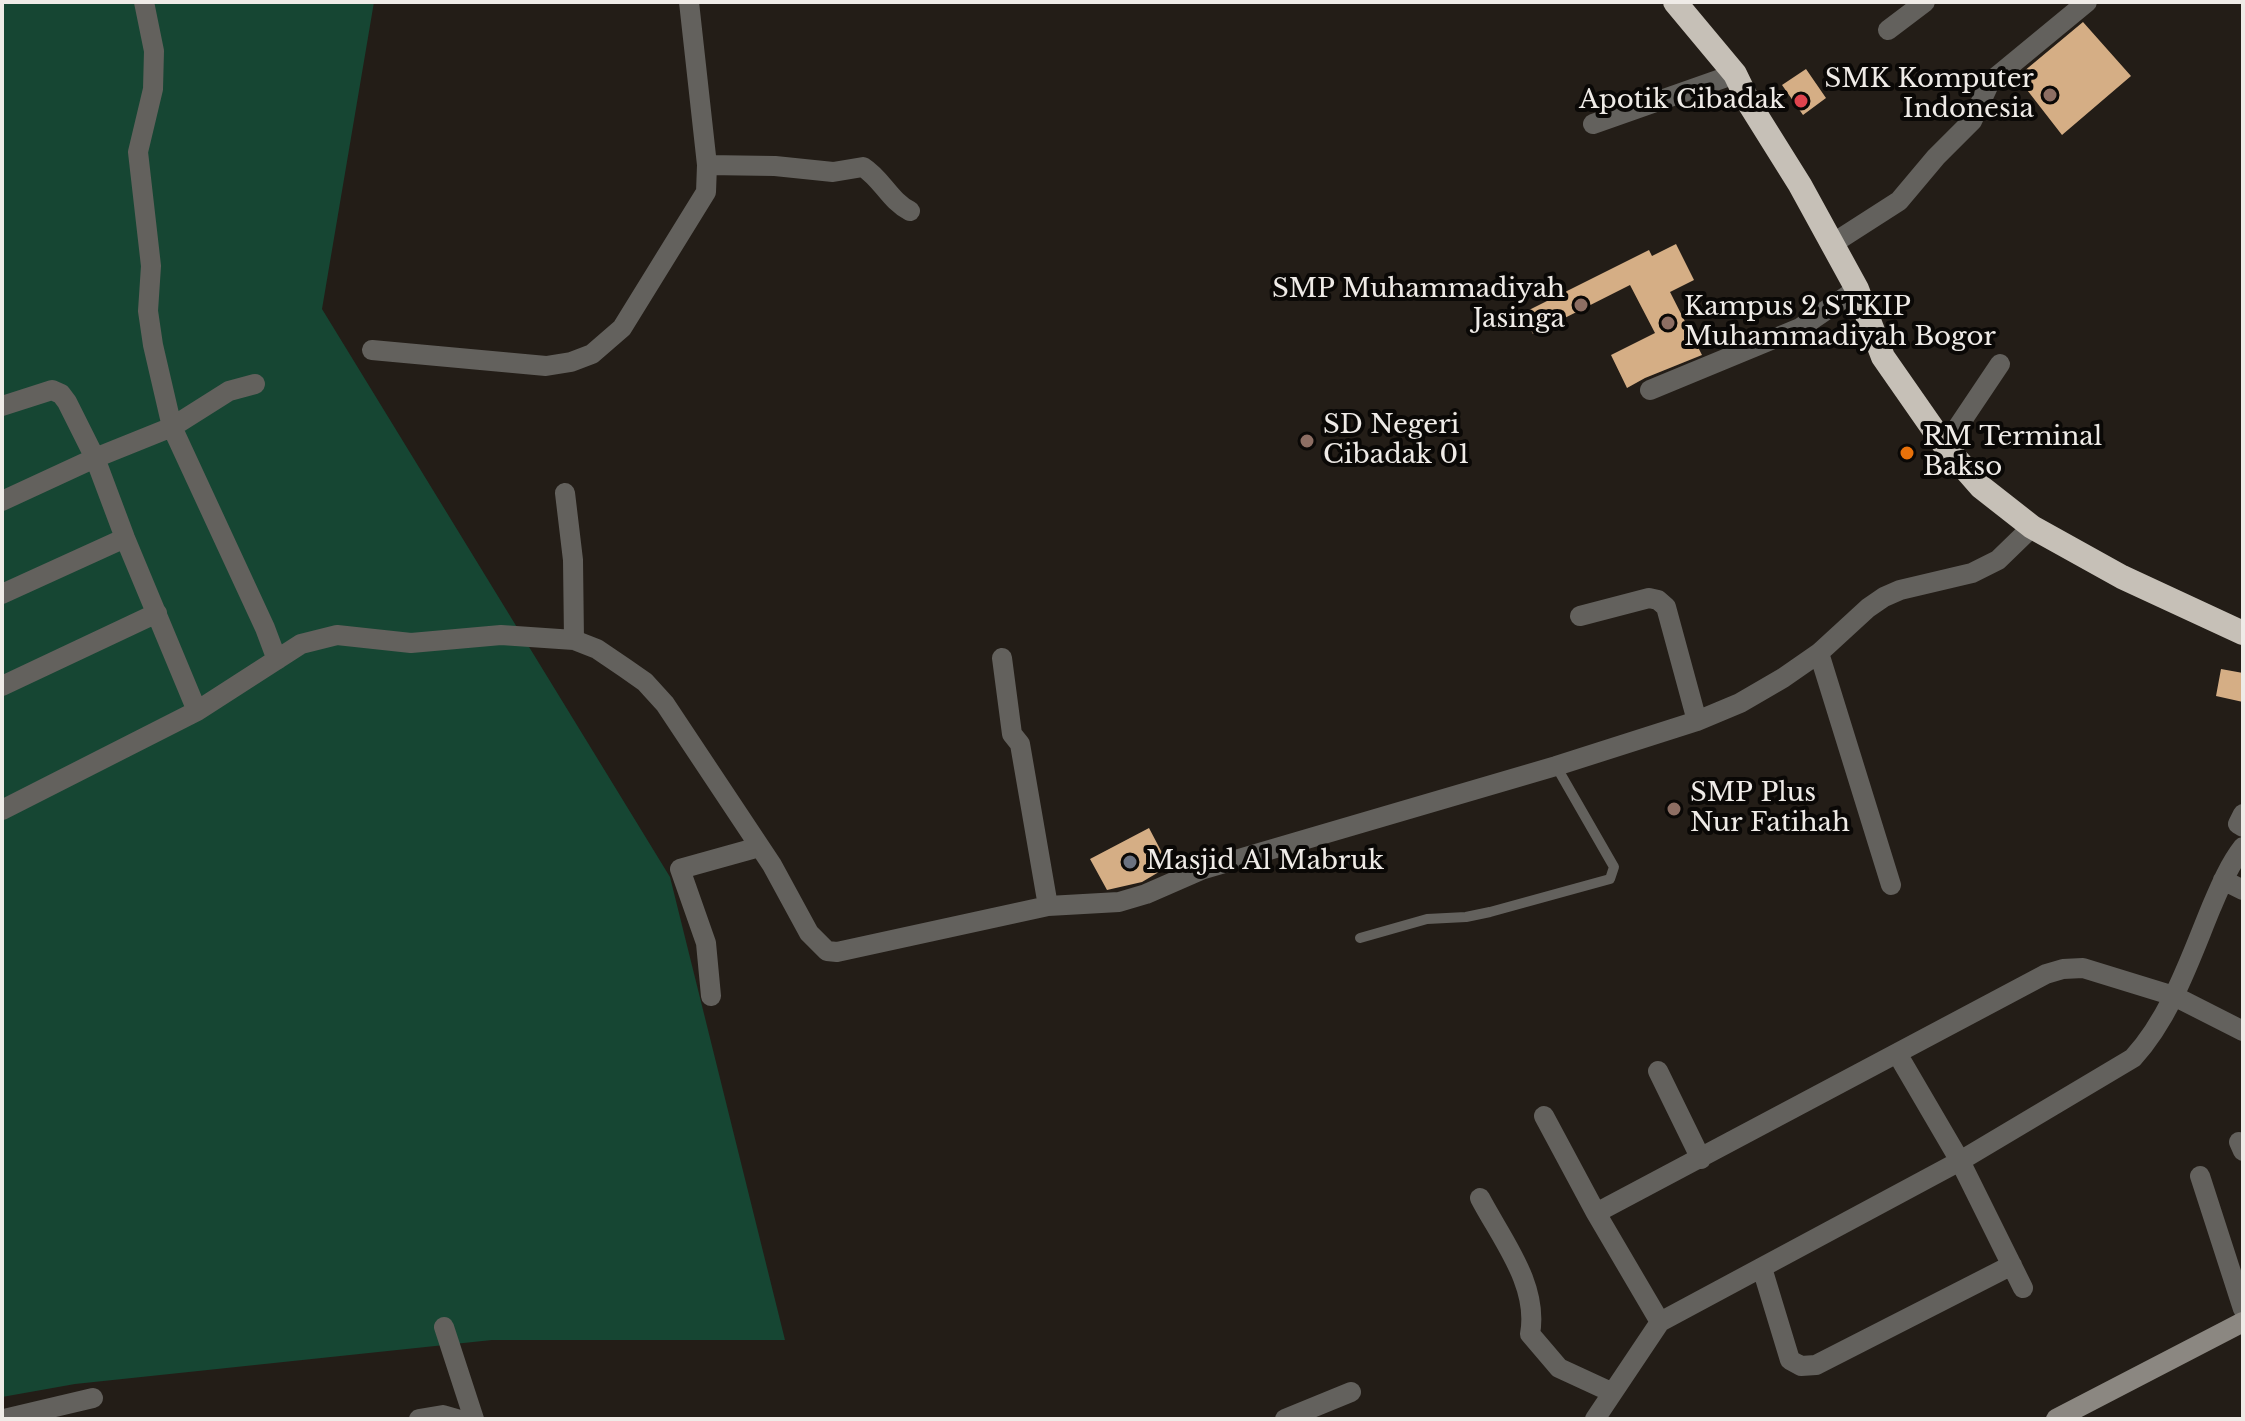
<!DOCTYPE html>
<html>
<head>
<meta charset="utf-8">
<style>
	body { margin:0 }
	#map { position:relative; width:2245px; height:1421px; overflow:hidden; background:#231d17; font-family:"Libre Baskerville",serif }
	canvas { display:block }
	.frame { position:absolute; inset:0; border:4px solid #efebe7; pointer-events:none }
</style>
</head>
<body>
<div id="map">
<canvas width="2245" height="1421"></canvas>
<div class="frame"></div>
</div>
<script>
const ctx = document.querySelector('canvas').getContext('2d');
ctx.lineJoin = 'round';
function fill(path, color) { ctx.fillStyle = color; ctx.fill(path, 'evenodd'); }
function strokePath(path, color, width, dash) { ctx.strokeStyle = color; ctx.lineWidth = width; ctx.lineCap = dash ? 'butt' : 'round'; ctx.setLineDash(dash || []); ctx.stroke(path); }
function label(font, color, halo, rows, align = 'center') {
  ctx.font = font + ' "Libre Baskerville",serif'; ctx.lineWidth = 8; ctx.setLineDash([]); ctx.textBaseline = 'middle'; ctx.strokeStyle = halo; ctx.fillStyle = color; for (const [text, x, y, turn = 0] of rows) {
    ctx.save(); ctx.translate(x, y); ctx.rotate((+turn || 0) * Math.PI / 180); ctx.textAlign = isNaN(turn) ? turn : align; if (halo) ctx.strokeText(text, 0, 0); ctx.fillText(text, 0, 0); ctx.restore();
  }
}
fill(new Path2D(`
	M 2,2 L 374,2 L 322,309 L 670,877 L 785,1340 L 492,1340 L 75,1384 L 2,1397 Z`), '#164633');
fill(new Path2D(`
	M 2083,22 L 2131,76 L 2062,135 L 2017,77 Z
	M 1806,69 L 1826,98 L 1803,115 L 1782,85 Z
	M 1676,244 L 1694,280 L 1670,292 L 1702,355 L 1645,378 L 1627,388 L 1611,355 L 1655,333 L 1630,285 L 1533,334 L 1523,313 L 1649,250 L 1652,256 Z
	M 2221,669 L 2243,673 L 2243,702 L 2216,696 Z
	M 1149,828 L 1169,866 L 1142,882 L 1107,890 L 1090,859 Z`), '#d5ae85');
strokePath(new Path2D(`
	M 1360,938 L 1427,919 L 1466,917 L 1490,912 L 1610,879 L 1614,867 L 1556,766`), '#63615d', 10);
strokePath(new Path2D(`
	M 144,2 L 154,51 L 153,89 L 138,152 L 151,266 L 148,311 L 153,345 L 172,427 L 265,628 L 277,660
	M 1888,30 L 1925,2
	M 1593,124 L 1735,74
	M 707,165 L 775,166 L 833,172 L 863,167 C 882,179 890,201 910,211
	M 1832,244 L 1899,201 L 1936,157 L 1972,121 L 1990,82 L 2087,2
	M 372,350 L 546,366 L 571,362 L 592,354 L 622,328 L 706,192 L 707,165 L 689,2
	M 1650,390 L 1800,328 L 1857,289
	M 2,406 L 52,390 L 61,394 L 67,402 L 95,458 L 125,538 L 197,711
	M 1945,446 L 2000,364
	M 565,493 L 573,560 L 574,640
	M 2,501 L 95,458 L 172,427 L 229,391 L 255,384
	M 2,594 L 125,538
	M 1580,616 L 1649,598 L 1658,600 L 1666,607 L 1697,721
	M 1819,653 L 1891,885
	M 1002,658 L 1012,734 L 1020,744 L 1048,906
	M 2,686 L 157,613
	M 2,810 L 197,711 L 301,644 L 337,635 L 411,643 L 501,635 L 574,640 L 597,649 L 625,668 L 645,682 L 665,704 L 772,865 L 809,933 L 827,951 L 837,952 L 1048,906 L 1119,902 L 1146,894 L 1201,870 L 1556,766 L 1697,721 L 1740,703 L 1783,678 L 1819,653 L 1868,608 L 1884,597 L 1900,590 L 1972,573 L 1998,560 L 2032,527
	M 2243,814 L 2238,824 L 2243,827
	M 2223,880 L 2243,890
	M 711,996 L 706,943 L 680,869 L 759,847
	M 1898,1055 L 1960,1161 L 2023,1288
	M 1658,1071 L 1701,1159
	M 1544,1116 L 1596,1213 L 1660,1322
	M 2239,1142 L 2243,1151
	M 2200,1176 L 2243,1309
	M 1480,1198 C 1502,1240 1539,1285 1530,1334 L 1559,1368 L 1611,1392
	M 1596,1213 L 2046,974 L 2063,969 L 2083,968 L 2174,996 L 2243,1031
	M 1762,1268 L 1790,1360 L 1801,1366 L 1816,1365 L 2012,1265
	M 444,1327 L 474,1419
	M 4,1419 L 93,1398
	M 419,1419 L 443,1415 L 457,1419
	M 1285,1419 L 1351,1392
	M 1595,1419 L 1660,1322 L 1960,1161 L 2133,1058 C 2171,1016 2190,959 2211,908 C 2220,887 2229,865 2243,847`), '#63615d', 20);
strokePath(new Path2D(`
	M 2056,1419 L 2243,1322`), '#8b8781', 20);
strokePath(new Path2D(`
	M 1675,2 L 1735,74 L 1750,105 L 1800,185 L 1857,289 L 1883,357 L 1945,446 L 1981,487 L 2032,527 L 2122,577 L 2243,633`), '#c6c0b7', 24);
for (const [x, y, r, color] of [
	[2050,95,8,"#8d6e63"],
	[1801,101,8,"#e0444e"],
	[1581,305,8,"#8d6e63"],
	[1668,323,8,"#8d6e63"],
	[1307,441,8,"#8d6e63"],
	[1907,453,8,"#e8710a"],
	[1674,809,8,"#8d6e63"],
	[1130,862,8,"#6b7280"]
]) { const dot = new Path2D(); dot.arc(x, y, r, 0, 2 * Math.PI); ctx.fillStyle = color; ctx.fill(dot); strokePath(dot, '#0a0806', 3); }
label('26px', '#efebe7', '#0a0806', [
	["SMK Komputer",2034,80,"right"],
	["Indonesia",2034,110,"right"],
	["Apotik Cibadak",1785,101,"right"],
	["SMP Muhammadiyah",1565,290,"right"],
	["Jasinga",1565,320,"right"],
	["Kampus 2 STKIP",1684,308],
	["Muhammadiyah Bogor",1684,338],
	["SD Negeri",1323,426],
	["Cibadak 01",1323,456],
	["RM Terminal",1923,438],
	["Bakso",1923,468],
	["SMP Plus",1690,794],
	["Nur Fatihah",1690,824],
	["Masjid Al Mabruk",1146,862]
], 'left');
</script>
</body>
</html>
